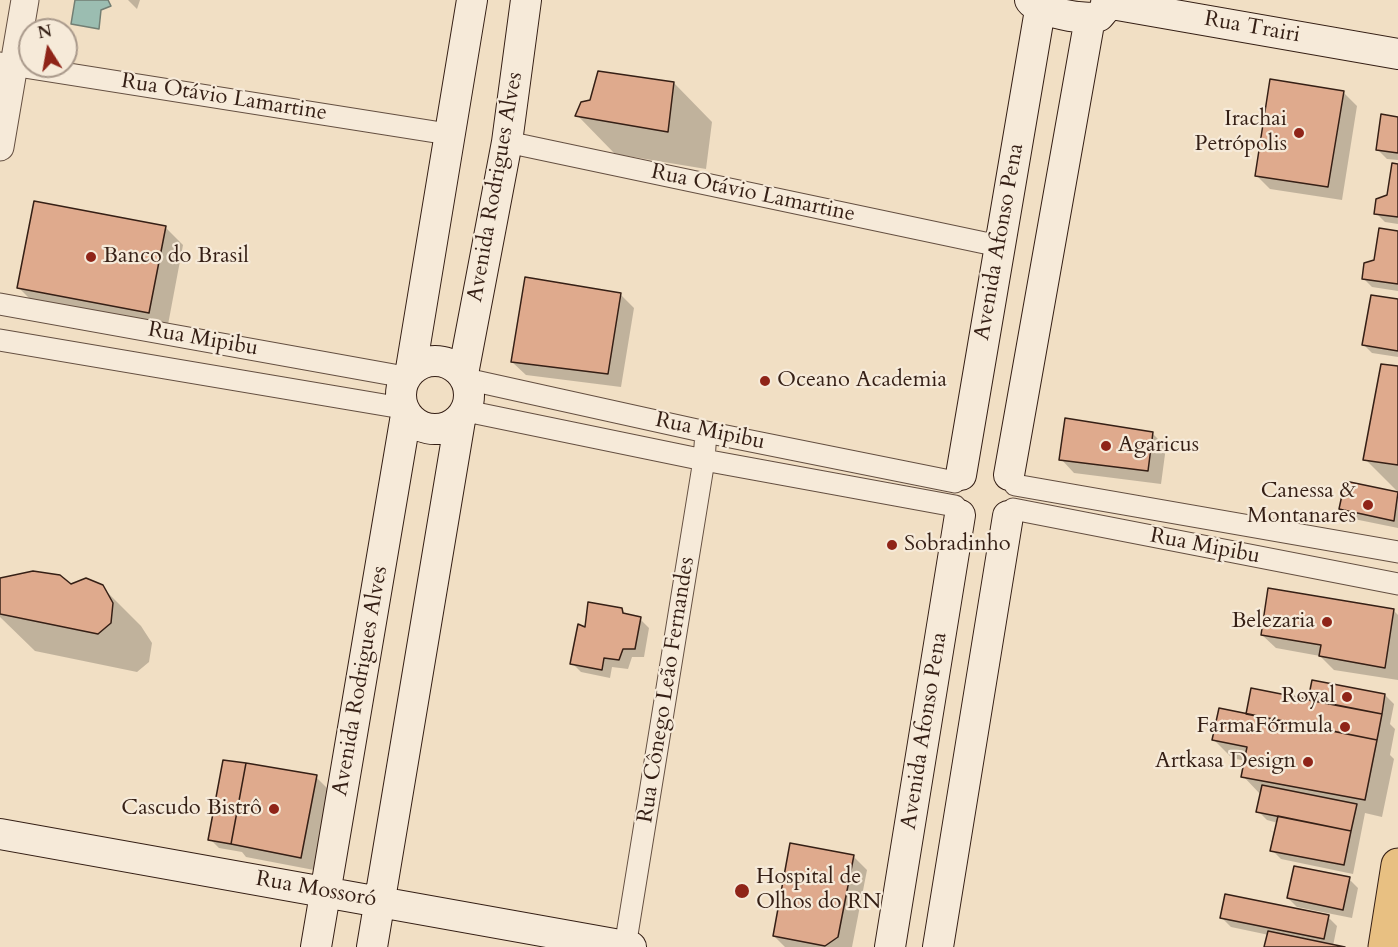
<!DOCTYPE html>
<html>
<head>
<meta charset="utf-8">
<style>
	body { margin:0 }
	#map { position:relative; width:1398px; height:947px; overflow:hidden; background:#f1dfc4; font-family:Cardo,serif }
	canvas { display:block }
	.north { position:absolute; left:18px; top:18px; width:60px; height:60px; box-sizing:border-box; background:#f6ead9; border:2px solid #a9998b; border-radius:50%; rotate:349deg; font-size:16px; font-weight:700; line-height:24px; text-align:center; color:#351f15 }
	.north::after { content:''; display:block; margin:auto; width:21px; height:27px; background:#8f2418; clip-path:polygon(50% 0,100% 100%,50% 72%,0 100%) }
</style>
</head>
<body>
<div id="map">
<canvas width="1398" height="947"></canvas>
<div class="north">N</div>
</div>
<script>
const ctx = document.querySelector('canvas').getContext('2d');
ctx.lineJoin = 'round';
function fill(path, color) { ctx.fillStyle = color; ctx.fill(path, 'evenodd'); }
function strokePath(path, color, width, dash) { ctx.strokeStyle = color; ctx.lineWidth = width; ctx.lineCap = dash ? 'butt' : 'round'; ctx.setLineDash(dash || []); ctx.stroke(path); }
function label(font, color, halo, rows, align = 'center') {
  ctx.font = font + ' Cardo,serif'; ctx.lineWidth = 4.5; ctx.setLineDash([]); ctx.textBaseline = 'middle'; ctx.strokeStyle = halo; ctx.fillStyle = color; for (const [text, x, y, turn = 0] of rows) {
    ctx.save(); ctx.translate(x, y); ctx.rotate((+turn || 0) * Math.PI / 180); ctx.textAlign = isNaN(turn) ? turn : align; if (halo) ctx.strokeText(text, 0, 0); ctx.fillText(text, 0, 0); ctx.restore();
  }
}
const water = new Path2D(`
	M 75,0 L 108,0 L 111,6 L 101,10 L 99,29 L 71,24 Z`);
fill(water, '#9bbdb1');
strokePath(water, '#727e73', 1.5);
fill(new Path2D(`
	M 128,0 L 140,0 L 137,9 Z
	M 674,83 L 712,122 L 706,169 L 615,154 L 577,115 Z
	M 1343,92 L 1357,106 L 1342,200 L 1270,189 L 1256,175 Z
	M 1398,118 L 1398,160 L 1387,159 L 1378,150 Z
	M 1398,166 L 1398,224 L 1385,222 L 1376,213 L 1389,196 Z
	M 165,227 L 183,245 L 167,330 L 36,305 L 18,287 Z
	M 1398,232 L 1398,291 L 1372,287 L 1363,278 Z
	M 620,294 L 634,308 L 621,387 L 526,375 L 512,362 Z
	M 1398,301 L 1398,357 L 1372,353 L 1363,344 Z
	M 1398,367 L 1398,492 L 1365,459 Z
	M 1152,433 L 1166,447 L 1161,484 L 1074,473 L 1061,459 Z
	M 1346,483 L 1398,494 L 1398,528 L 1349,518 L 1340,509 Z
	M 0,586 L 102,587 L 141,626 L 152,643 L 149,662 L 137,672 L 35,651 L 0,617 Z
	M 621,609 L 627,616 L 640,619 L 649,628 L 644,657 L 632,657 L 628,669 L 612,667 L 610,678 L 581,672 L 572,663 L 586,630 Z
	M 1394,611 L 1398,615 L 1398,680 L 1334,670 L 1320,656 L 1276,648 L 1262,635 Z
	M 1385,695 L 1394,704 L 1390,724 L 1395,729 L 1390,755 L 1394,759 L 1382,817 L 1365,813 L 1353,874 L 1281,859 L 1272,850 L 1278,823 L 1267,820 L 1258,811 L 1261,795 L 1243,776 L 1246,761 L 1232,758 L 1214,740 L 1247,715 L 1309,701 Z
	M 316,777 L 329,790 L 314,870 L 246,857 L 242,852 L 219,848 L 210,839 Z
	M 853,856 L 867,870 L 852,947 L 785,947 L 774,936 Z
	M 1349,879 L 1358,888 L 1352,918 L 1297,907 L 1288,898 Z
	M 1328,917 L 1337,926 L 1333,946 L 1337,947 L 1266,947 L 1269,935 L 1231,927 L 1222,918 Z`), '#0003');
const building = new Path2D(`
	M 598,71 L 674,82 L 668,132 L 575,116 L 581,102 L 590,100 Z
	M 1270,79 L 1344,91 L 1328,187 L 1255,176 Z
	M 1381,114 L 1398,117 L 1398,153 L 1376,150 Z
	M 1392,163 L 1398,164 L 1398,217 L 1374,214 L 1376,199 L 1387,195 Z
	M 34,201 L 166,226 L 149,313 L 17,288 Z
	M 1379,228 L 1398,231 L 1398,284 L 1362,279 L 1364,263 L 1374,260 Z
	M 525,277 L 621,293 L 608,374 L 511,362 Z
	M 1371,295 L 1398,299 L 1398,351 L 1362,345 Z
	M 1381,364 L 1398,366 L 1398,465 L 1363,460 Z
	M 1065,418 L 1153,432 L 1148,471 L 1059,460 Z
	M 1345,481 L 1398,492 L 1394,521 L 1339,509 Z
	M 33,571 L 60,575 L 71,584 L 86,578 L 103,585 L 113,603 L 111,623 L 98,634 L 0,614 L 0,578 Z
	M 1268,588 L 1394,609 L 1385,668 L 1319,656 L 1321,645 L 1261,635 Z
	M 588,602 L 622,608 L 623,613 L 641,617 L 635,649 L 623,649 L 619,660 L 604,658 L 602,670 L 570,664 L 578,624 L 585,627 Z
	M 1312,680 L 1385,694 L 1382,714 L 1308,700 Z
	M 1251,688 L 1382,714 L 1377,740 L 1246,714 Z
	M 1219,708 L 1377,740 L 1365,800 L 1241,777 L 1247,747 L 1212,740 Z
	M 223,760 L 246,763 L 231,844 L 208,840 Z
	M 246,763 L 317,775 L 301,858 L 231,844 Z
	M 1262,785 L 1357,804 L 1351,831 L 1256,812 Z
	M 1278,816 L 1351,831 L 1344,865 L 1270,851 Z
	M 790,843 L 854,855 L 838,937 L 825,946 L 773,936 Z
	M 1294,866 L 1350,877 L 1343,910 L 1287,898 Z
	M 1225,894 L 1329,915 L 1324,939 L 1220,918 Z
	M 1268,931 L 1345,947 L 1264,947 Z`);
fill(building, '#dfaa8d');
strokePath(building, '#351f15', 1.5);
const minor = new Path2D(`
	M 0,63 L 448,134
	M 507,142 L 999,246
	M 0,304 L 405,377
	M 0,340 L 402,408
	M 466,379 L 706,432 L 955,482
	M 466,411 L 704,460 L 955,506
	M 1015,485 L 1398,552
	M 1013,509 L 1398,584
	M 625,947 L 704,460 L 706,432`);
const tertiary = new Path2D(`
	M 0,147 L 25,0`);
const secondary = new Path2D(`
	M 1030,0 C 1035,11 1088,22 1099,16 C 1100,15 1104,10 1105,9
	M 1106,3 L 1398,54
	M401 395a34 34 0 1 1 68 0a34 34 0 1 1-68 0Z
	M 411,369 L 472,0
	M 463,374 L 507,142 L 526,0
	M 961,475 L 1040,10
	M 1009,475 L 1090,18
	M 0,834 L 631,947
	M 316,947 L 406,415
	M 372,947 L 460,420
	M 890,947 L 960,515
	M 938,947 L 1008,516`);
const primary = new Path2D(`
	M 1385,947 L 1398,865`);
strokePath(minor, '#644f41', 23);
strokePath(tertiary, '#644f41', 29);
strokePath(secondary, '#351f15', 32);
strokePath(primary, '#351f15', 35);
strokePath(minor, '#f6ead9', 21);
strokePath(tertiary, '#f6ead9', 27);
strokePath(secondary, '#f6ead9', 30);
strokePath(primary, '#e8c082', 33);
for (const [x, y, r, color] of [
	[1299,133,6,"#8f2418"],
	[91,257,6,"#8f2418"],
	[765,381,6,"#8f2418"],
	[1106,446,6,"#8f2418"],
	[1368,505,6,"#8f2418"],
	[892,545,6,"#8f2418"],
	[1327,622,6,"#8f2418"],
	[1347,697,6,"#8f2418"],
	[1345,727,6,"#8f2418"],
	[1308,762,6,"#8f2418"],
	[274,809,6,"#8f2418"],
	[742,891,8,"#8f2418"]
]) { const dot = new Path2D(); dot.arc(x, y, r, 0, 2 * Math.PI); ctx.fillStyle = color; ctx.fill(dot); strokePath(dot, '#f6ead9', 2); }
label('22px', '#351f15', '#f6ead9', [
	["Rua Trairi",1252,28,10],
	["Rua Otávio Lamartine",224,98,9],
	["Avenida Rodrigues Alves",496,187,-80],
	["Rua Otávio Lamartine",753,194,12],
	["Avenida Afonso Pena",1000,242,-80],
	["Rua Mipibu",203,340,10],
	["Rua Mipibu",710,432,12],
	["Rua Mipibu",1205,547,11],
	["Avenida Rodrigues Alves",361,681,-80],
	["Rua Cônego Leão Fernandes",667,690,-81],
	["Avenida Afonso Pena",925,731,-81],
	["Rua Mossoró",316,890,10]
]);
label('22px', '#351f15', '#f6ead9', [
	["Irachai",1287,120],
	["Petrópolis",1287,145],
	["Banco do Brasil",103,257,"left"],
	["Oceano Academia",777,381,"left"],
	["Agaricus",1118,446,"left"],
	["Canessa &",1356,492],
	["Montanares",1356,517],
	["Sobradinho",904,545,"left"],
	["Belezaria",1315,622],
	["Royal",1335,697],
	["FarmaFórmula",1333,727],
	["Artkasa Design",1296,762],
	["Cascudo Bistrô",262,809],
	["Hospital de",756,878,"left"],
	["Olhos do RN",756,903,"left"]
], 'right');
</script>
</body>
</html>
